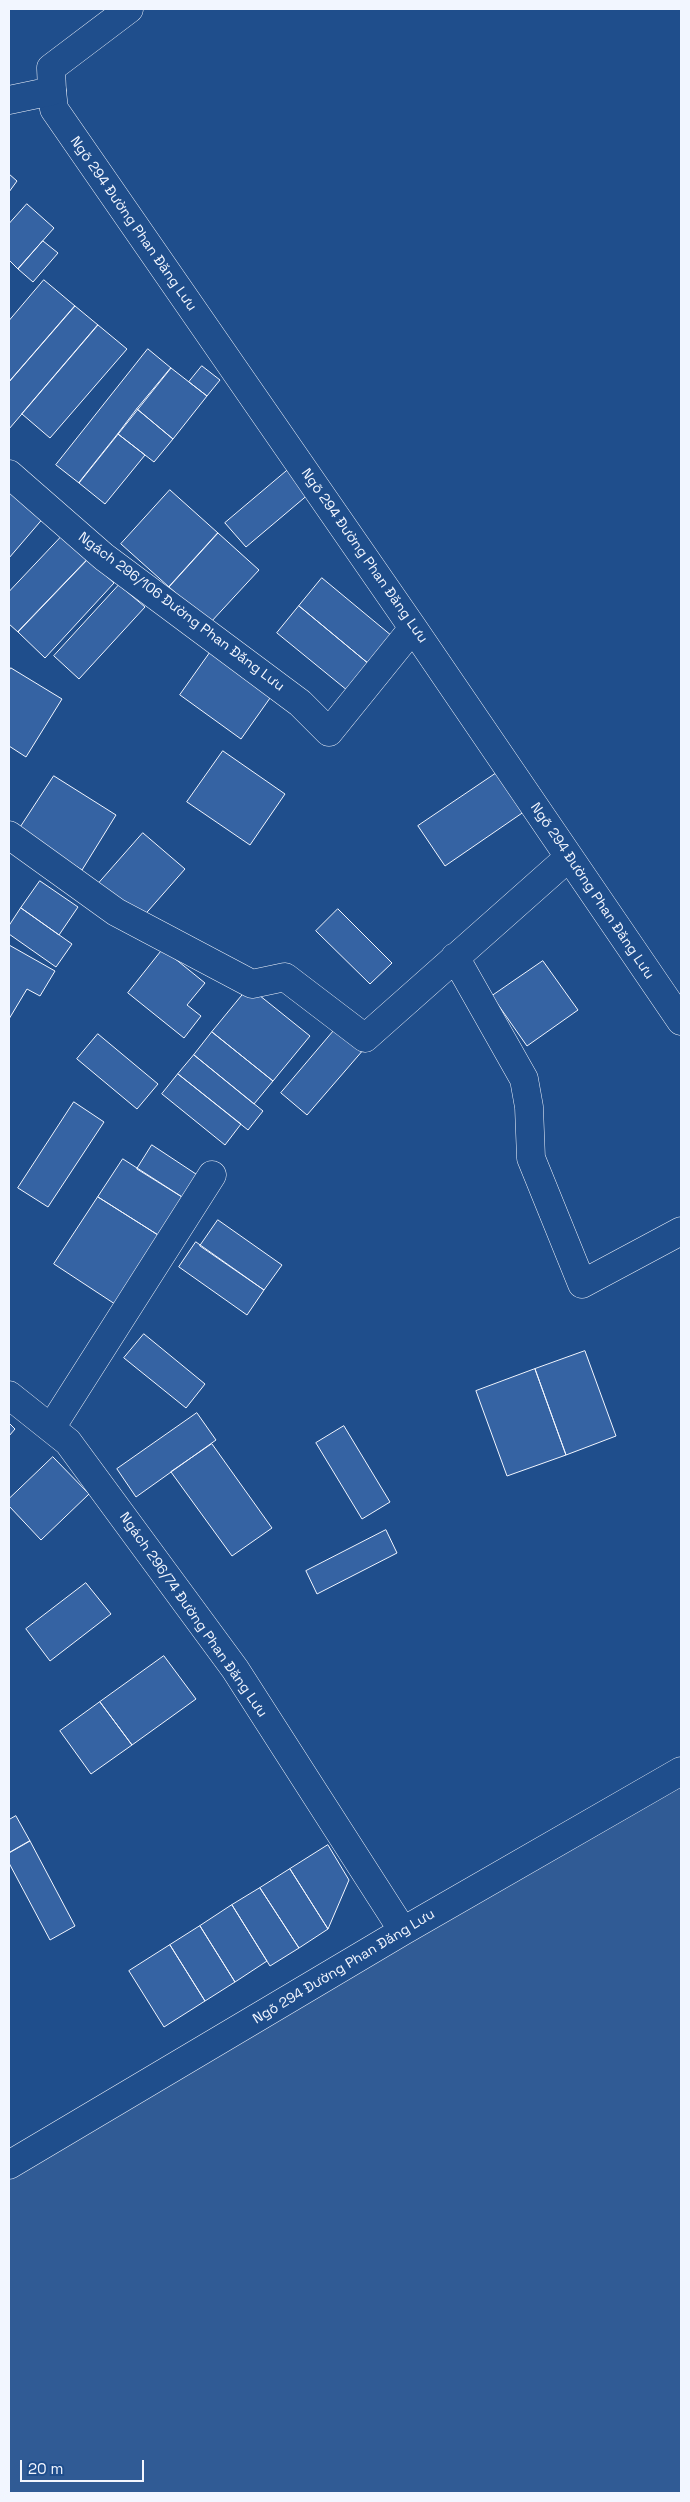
<!DOCTYPE html>
<html>
<head>
<meta charset="utf-8">
<style>
	body { margin:0 }
	#map { position:relative; width:690px; height:2502px; overflow:hidden; background:#1f4e8c; font-family:"Space Grotesk",sans-serif }
	canvas { display:block }
	.frame { position:absolute; inset:0; border:10px solid #f2f6ff; pointer-events:none }
	.scale { position:absolute; left:20px; top:2460px; width:124px; height:22px; box-sizing:border-box; border:2px solid #f2f6ff; border-top:0; padding-left:6px; font-size:15px; line-height:18px; white-space:nowrap; color:#f2f6ff; -webkit-text-stroke:4px #1f4e8c; paint-order:stroke }
</style>
</head>
<body>
<div id="map">
<canvas width="690" height="2502"></canvas>
<div class="frame"></div>
<div class="scale">20 m</div>
</div>
<script>
const ctx = document.querySelector('canvas').getContext('2d');
ctx.lineJoin = 'round';
function fill(path, color) { ctx.fillStyle = color; ctx.fill(path, 'evenodd'); }
function strokePath(path, color, width, dash) { ctx.strokeStyle = color; ctx.lineWidth = width; ctx.lineCap = dash ? 'butt' : 'round'; ctx.setLineDash(dash || []); ctx.stroke(path); }
function label(font, color, halo, rows, align = 'center') {
  ctx.font = font + ' "Space Grotesk",sans-serif'; ctx.lineWidth = 4; ctx.setLineDash([]); ctx.textBaseline = 'middle'; ctx.strokeStyle = halo; ctx.fillStyle = color; for (const [text, x, y, turn = 0] of rows) {
    ctx.save(); ctx.translate(x, y); ctx.rotate((+turn || 0) * Math.PI / 180); ctx.textAlign = isNaN(turn) ? turn : align; if (halo) ctx.strokeText(text, 0, 0); ctx.fillText(text, 0, 0); ctx.restore();
  }
}
const built = new Path2D(`
	M 681,1771 L 681,2493 L 9,2493 L 9,2165 Z`);
fill(built, '#305b95');
strokePath(built, '#a8bbd7', 1);
const building = new Path2D(`
	M 9,174 L 17,181 L 9,192 Z
	M 27,204 L 54,228 L 18,269 L 9,260 L 9,224 Z
	M 43,241 L 58,253 L 33,282 L 18,269 Z
	M 44,280 L 75,306 L 9,382 L 9,321 Z
	M 75,306 L 98,325 L 9,429 L 9,382 Z
	M 98,325 L 127,349 L 50,438 L 22,414 Z
	M 148,349 L 171,368 L 79,483 L 56,465 Z
	M 202,366 L 220,380 L 207,396 L 189,382 Z
	M 171,368 L 207,396 L 173,439 L 137,409 Z
	M 137,409 L 173,439 L 154,462 L 118,434 Z
	M 118,434 L 145,455 L 105,504 L 79,483 Z
	M 289,469 L 310,493 L 246,547 L 225,523 Z
	M 9,483 L 45,516 L 9,558 Z
	M 170,490 L 218,533 L 169,587 L 121,544 Z
	M 218,533 L 259,570 L 210,623 L 169,587 Z
	M 63,535 L 88,559 L 18,632 L 9,624 L 9,592 Z
	M 88,559 L 114,583 L 45,658 L 18,632 Z
	M 322,578 L 398,641 L 375,669 L 299,606 Z
	M 119,585 L 145,607 L 79,679 L 54,656 Z
	M 299,606 L 375,669 L 353,695 L 277,633 Z
	M 214,647 L 275,691 L 241,739 L 180,695 Z
	M 11,668 L 62,699 L 26,757 L 9,746 L 9,671 Z
	M 223,751 L 285,794 L 250,845 L 187,802 Z
	M 501,770 L 528,809 L 445,866 L 418,826 Z
	M 54,776 L 116,815 L 82,870 L 18,831 Z
	M 143,833 L 185,869 L 141,919 L 99,883 Z
	M 40,881 L 78,907 L 59,935 L 21,908 Z
	M 21,908 L 72,944 L 56,967 L 9,934 L 9,926 Z
	M 338,909 L 392,963 L 370,984 L 316,931 Z
	M 9,945 L 55,971 L 40,996 L 27,989 L 9,1019 Z
	M 163,949 L 205,983 L 187,1005 L 201,1016 L 184,1038 L 128,993 Z
	M 543,961 L 578,1010 L 527,1046 L 492,996 Z
	M 249,987 L 310,1036 L 273,1081 L 212,1032 Z
	M 337,1027 L 364,1049 L 307,1115 L 281,1093 Z
	M 212,1032 L 273,1081 L 254,1104 L 194,1055 Z
	M 98,1034 L 158,1084 L 137,1109 L 77,1059 Z
	M 194,1055 L 263,1111 L 248,1130 L 178,1074 Z
	M 178,1074 L 241,1124 L 225,1145 L 162,1094 Z
	M 74,1102 L 104,1122 L 48,1207 L 18,1188 Z
	M 152,1145 L 205,1180 L 190,1202 L 137,1169 Z
	M 123,1159 L 190,1202 L 166,1240 L 98,1197 Z
	M 98,1197 L 166,1240 L 121,1308 L 54,1264 Z
	M 218,1220 L 282,1265 L 264,1290 L 200,1246 Z
	M 196,1242 L 264,1290 L 247,1315 L 179,1267 Z
	M 144,1334 L 205,1384 L 186,1408 L 124,1358 Z
	M 585,1351 L 616,1436 L 566,1455 L 535,1369 Z
	M 535,1369 L 566,1455 L 507,1476 L 476,1391 Z
	M 197,1413 L 216,1440 L 136,1497 L 117,1469 Z
	M 9,1423 L 15,1429 L 9,1436 Z
	M 344,1426 L 390,1502 L 362,1519 L 316,1443 Z
	M 212,1444 L 272,1528 L 232,1556 L 171,1472 Z
	M 53,1457 L 89,1494 L 41,1540 L 9,1506 L 9,1499 Z
	M 386,1530 L 397,1553 L 317,1594 L 306,1571 Z
	M 86,1583 L 111,1614 L 50,1661 L 26,1629 Z
	M 164,1656 L 196,1699 L 132,1745 L 100,1702 Z
	M 100,1702 L 132,1745 L 91,1774 L 60,1731 Z
	M 16,1816 L 30,1841 L 9,1853 L 9,1820 Z
	M 30,1841 L 75,1926 L 50,1940 L 9,1863 L 9,1853 Z
	M 328,1845 L 349,1880 L 328,1929 L 290,1869 Z
	M 290,1869 L 328,1929 L 299,1948 L 260,1888 Z
	M 260,1888 L 299,1948 L 270,1966 L 232,1905 Z
	M 232,1905 L 267,1961 L 235,1982 L 200,1926 Z
	M 200,1926 L 235,1982 L 205,2001 L 170,1945 Z
	M 170,1945 L 205,2001 L 164,2027 L 129,1971 Z`);
fill(building, '#3563a3');
strokePath(building, '#f2f6ff', 1);
const minor = new Path2D(`
	M 52,91 L 54,109 L 413,628 L 681,1021
	M 9,474 L 104,557 L 300,703 L 329,732 L 413,628
	M 9,835 L 116,912 L 252,984 L 285,977 L 365,1038 L 568,858
	M 455,957 L 524,1079 L 529,1107 L 531,1158 L 582,1284 L 681,1231
	M 9,1395 L 68,1442 L 235,1669 L 403,1931
	M 51,1428 L 212,1175
	M 9,2165 L 403,1931 L 681,1771`);
const tertiary = new Path2D(`
	M 9,100 L 52,91 L 51,68 L 129,9`);
strokePath(minor, '#f2f6ff', 29);
strokePath(tertiary, '#f2f6ff', 29);
strokePath(minor, '#1f4e8c', 28);
strokePath(tertiary, '#1f4e8c', 28);
label('14px', '#f2f6ff', '#1f4e8c', [
	["Ngõ 294 Đường Phan Đăng Lưu",133,224,55],
	["Ngõ 294 Đường Phan Đăng Lưu",364,556,55],
	["Ngách 296/106 Đường Phan Đăng Lưu",181,612,37],
	["Ngõ 294 Đường Phan Đăng Lưu",592,891,56],
	["Ngách 296/74 Đường Phan Đăng Lưu",193,1615,55],
	["Ngõ 294 Đường Phan Đăng Lưu",344,1967,-31]
]);
</script>
</body>
</html>
